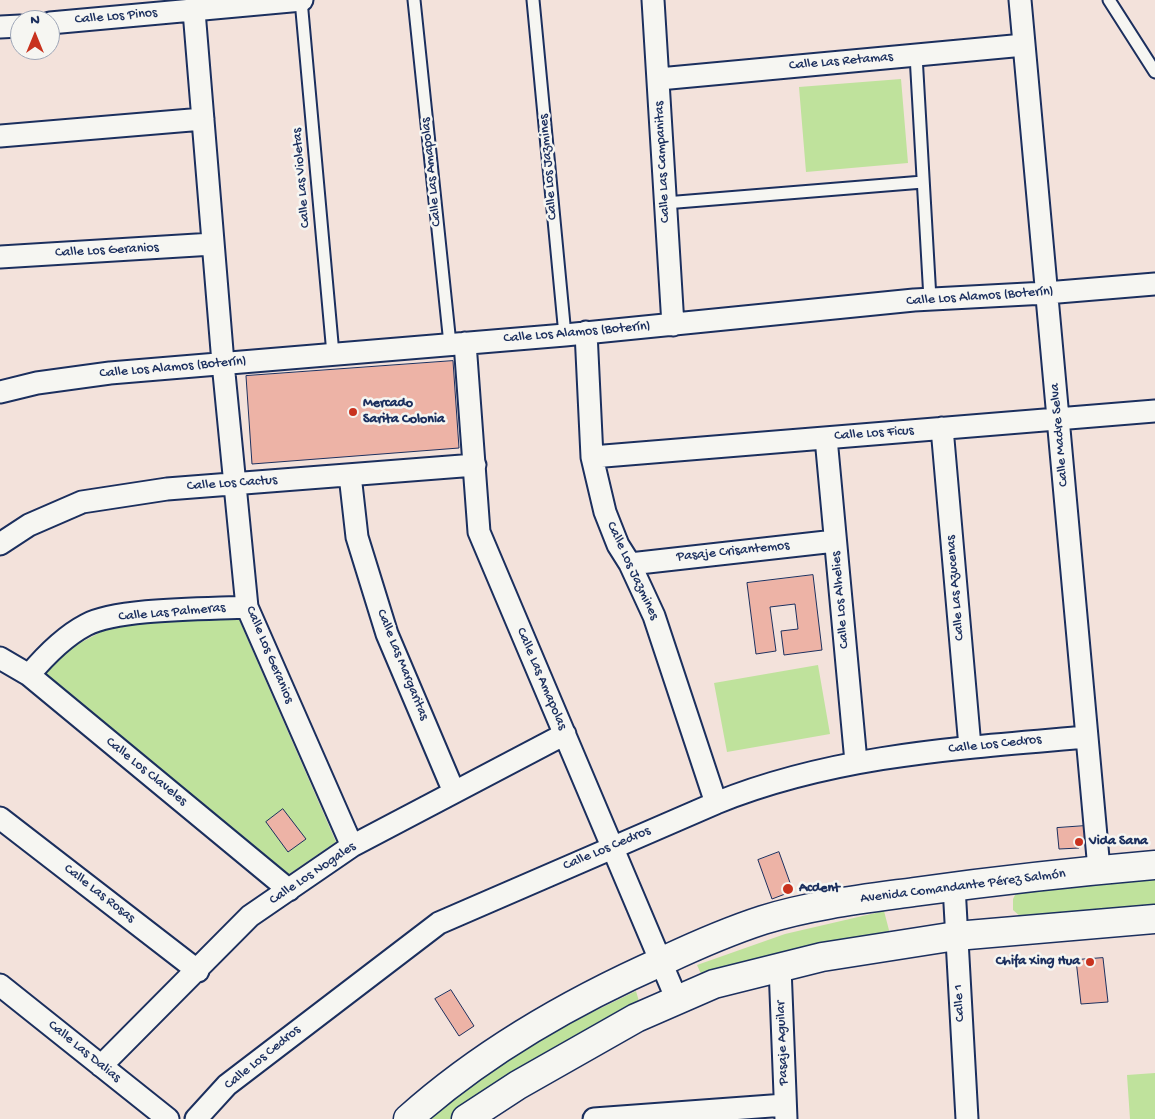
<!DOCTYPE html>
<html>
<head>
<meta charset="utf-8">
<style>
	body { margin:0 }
	#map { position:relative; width:1155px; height:1119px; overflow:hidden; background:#f3e2db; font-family:"Gochi Hand",sans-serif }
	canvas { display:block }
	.north { position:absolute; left:10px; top:10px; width:50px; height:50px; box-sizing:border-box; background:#f6f6f2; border:1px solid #9ea6b7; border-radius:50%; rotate:0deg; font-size:14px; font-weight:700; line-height:20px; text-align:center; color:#1b2f5e }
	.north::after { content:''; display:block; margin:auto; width:18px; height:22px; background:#c8321e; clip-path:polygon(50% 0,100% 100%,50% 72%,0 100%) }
</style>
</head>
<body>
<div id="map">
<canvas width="1155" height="1119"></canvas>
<div class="north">N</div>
</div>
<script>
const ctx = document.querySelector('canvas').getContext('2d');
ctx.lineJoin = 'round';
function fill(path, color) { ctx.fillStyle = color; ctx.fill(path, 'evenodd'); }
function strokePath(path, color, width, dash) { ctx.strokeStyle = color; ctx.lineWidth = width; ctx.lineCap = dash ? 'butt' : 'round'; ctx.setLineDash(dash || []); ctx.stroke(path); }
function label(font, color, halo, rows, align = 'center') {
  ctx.font = font + ' "Gochi Hand",sans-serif'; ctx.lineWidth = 5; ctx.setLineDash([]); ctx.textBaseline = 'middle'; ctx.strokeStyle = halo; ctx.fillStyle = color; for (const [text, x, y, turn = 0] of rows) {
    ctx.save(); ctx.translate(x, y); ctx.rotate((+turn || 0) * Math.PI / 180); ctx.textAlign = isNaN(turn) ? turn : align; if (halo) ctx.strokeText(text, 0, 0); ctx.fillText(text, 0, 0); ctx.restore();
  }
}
fill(new Path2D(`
	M 901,79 L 908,163 L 806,172 L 799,87 Z
	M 238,617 L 336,842 L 285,877 L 44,675 L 67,650 L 112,626 L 176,618 Z
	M 818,665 L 830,734 L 727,752 L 714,683 Z
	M 1155,879 L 1155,905 L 1021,917 L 1013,910 L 1013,899 L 1017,891 Z
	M 884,911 L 890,934 L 705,983 L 697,965 L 785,934 Z
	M 636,991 L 641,1008 L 459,1119 L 425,1119 L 449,1099 L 539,1038 Z
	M 1155,1073 L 1155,1119 L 1130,1119 L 1127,1075 Z`), '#bfe29c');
const building = new Path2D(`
	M 453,361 L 459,448 L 252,464 L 246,376 Z
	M 813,575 L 822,650 L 784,655 L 781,631 L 798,629 L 795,604 L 770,607 L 776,651 L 756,654 L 747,583 Z
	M 283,809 L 306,839 L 288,852 L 266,822 Z
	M 1085,826 L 1085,839 L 1079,848 L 1059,849 L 1057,828 Z
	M 779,852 L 793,891 L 772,899 L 758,860 Z
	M 1103,958 L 1108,1002 L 1081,1004 L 1076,960 Z
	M 451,990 L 474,1026 L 459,1036 L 435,999 Z`);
fill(building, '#edb3a6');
strokePath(building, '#1b2f5e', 1);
const lane = new Path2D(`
	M 301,0 L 333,354
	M 414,0 L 450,344
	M 533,0 L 565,335
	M 1109,0 L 1155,72
	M 916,55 L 930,299
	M 665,203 L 923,182`);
const street = new Path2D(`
	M 653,0 L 673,325
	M 1020,0 L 1099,869
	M 194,11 L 223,363 L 247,607 L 352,846
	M 50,23 L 302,0
	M 0,27 L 20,26
	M 659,79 L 1024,45
	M 0,136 L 203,119
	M 0,257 L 213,244
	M 586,332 L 592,457 L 605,512 L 618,545 L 630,564 L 654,616 L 716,803
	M 465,343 L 479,532 L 677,1000
	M 0,392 L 37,383 L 110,373 L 565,335 L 914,300 L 1046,293 L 1155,284
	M 942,428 L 970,747
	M 826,438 L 856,762
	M 592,457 L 1155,411
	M 350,475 L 357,537 L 387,634 L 454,792
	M 0,544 L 29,525 L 82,502 L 167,489 L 475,465
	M 630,564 L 835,541
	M 0,658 L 29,675 L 289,890
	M 29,675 C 45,656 63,637 86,625 C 117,608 209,609 247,607
	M 0,818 L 198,971
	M 954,886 L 967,1119
	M 780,967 L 786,1119
	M 0,985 L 168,1119
	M 101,1066 L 250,916 L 352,846 L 565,734
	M 196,1119 L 227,1085 L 439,923 L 716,803 C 834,755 961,748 1086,737
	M 594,1119 L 785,1105`);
const secondary = new Path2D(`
	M 408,1119 C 484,1051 572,1001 665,960 C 697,945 729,931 763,920 C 811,905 863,899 914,892 C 994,881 1074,872 1155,865
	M 466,1119 L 518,1085 L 636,1018 L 714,984 L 822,957 L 956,936 L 1155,919`);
strokePath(lane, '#1b2f5e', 15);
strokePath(street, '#1b2f5e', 25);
strokePath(secondary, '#1b2f5e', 31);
strokePath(lane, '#f6f6f2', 11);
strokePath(street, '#f6f6f2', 21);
strokePath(secondary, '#f6f6f2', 28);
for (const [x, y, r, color] of [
	[353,412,5,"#c8321e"],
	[1079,842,5,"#c8321e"],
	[788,889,6,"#c8321e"],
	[1090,962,5,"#c8321e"]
]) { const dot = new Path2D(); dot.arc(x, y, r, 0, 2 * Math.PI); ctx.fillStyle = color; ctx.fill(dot); strokePath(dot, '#f6f6f2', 2); }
label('14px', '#1b2f5e', '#f6f6f2', [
	["Calle Los Pinos",116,17,-5],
	["Calle Las Retamas",841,62,-5],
	["Calle Las Campanitas",663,162,-93],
	["Calle Los Jazmines",549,167,-95],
	["Calle Las Amapolas",432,172,-96],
	["Calle Las Violetas",302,178,-95],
	["Calle Los Geranios",107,251,-3],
	["Calle Los Alamos (Boterín)",980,297,-4],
	["Calle Los Alamos (Boterín)",577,333,-5],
	["Calle Los Alamos (Boterín)",173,368,-5],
	["Calle Los Ficus",874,434,-4],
	["Calle Madre Selva",1060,435,-95],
	["Calle Los Cactus",232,484,-4],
	["Pasaje Crisantemos",733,552,-6],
	["Calle Los Jazmines",632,571,65],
	["Calle Las Azucenas",956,588,-95],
	["Calle Los Alhelies",841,600,-95],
	["Calle Las Palmeras",172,613,-5],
	["Calle Los Geranios",269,655,67],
	["Calle Las Margaritas",402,665,68],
	["Calle Las Amapolas",541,679,67],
	["Calle Los Cedros",995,745,-6],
	["Calle Los Claveles",146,772,39],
	["Calle Los Cedros",607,849,-23],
	["Calle Los Nogales",313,874,-34],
	["Avenida Comandante Pérez Salmón",963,887,-7],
	["Calle Las Rosas",99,894,38],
	["Calle 1",960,1003,-93],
	["Pasaje Aguilar",783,1043,-92],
	["Calle Las Dalias",84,1052,39],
	["Calle Los Cedros",263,1058,-39]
]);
label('bold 14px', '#1b2f5e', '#f6f6f2', [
	["Mercado",363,404],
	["Sarita Colonia",363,420],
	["Vida Sana",1089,842],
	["Acdent",799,889],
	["Chifa Xing Hua",1080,962,"right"]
], 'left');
</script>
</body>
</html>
